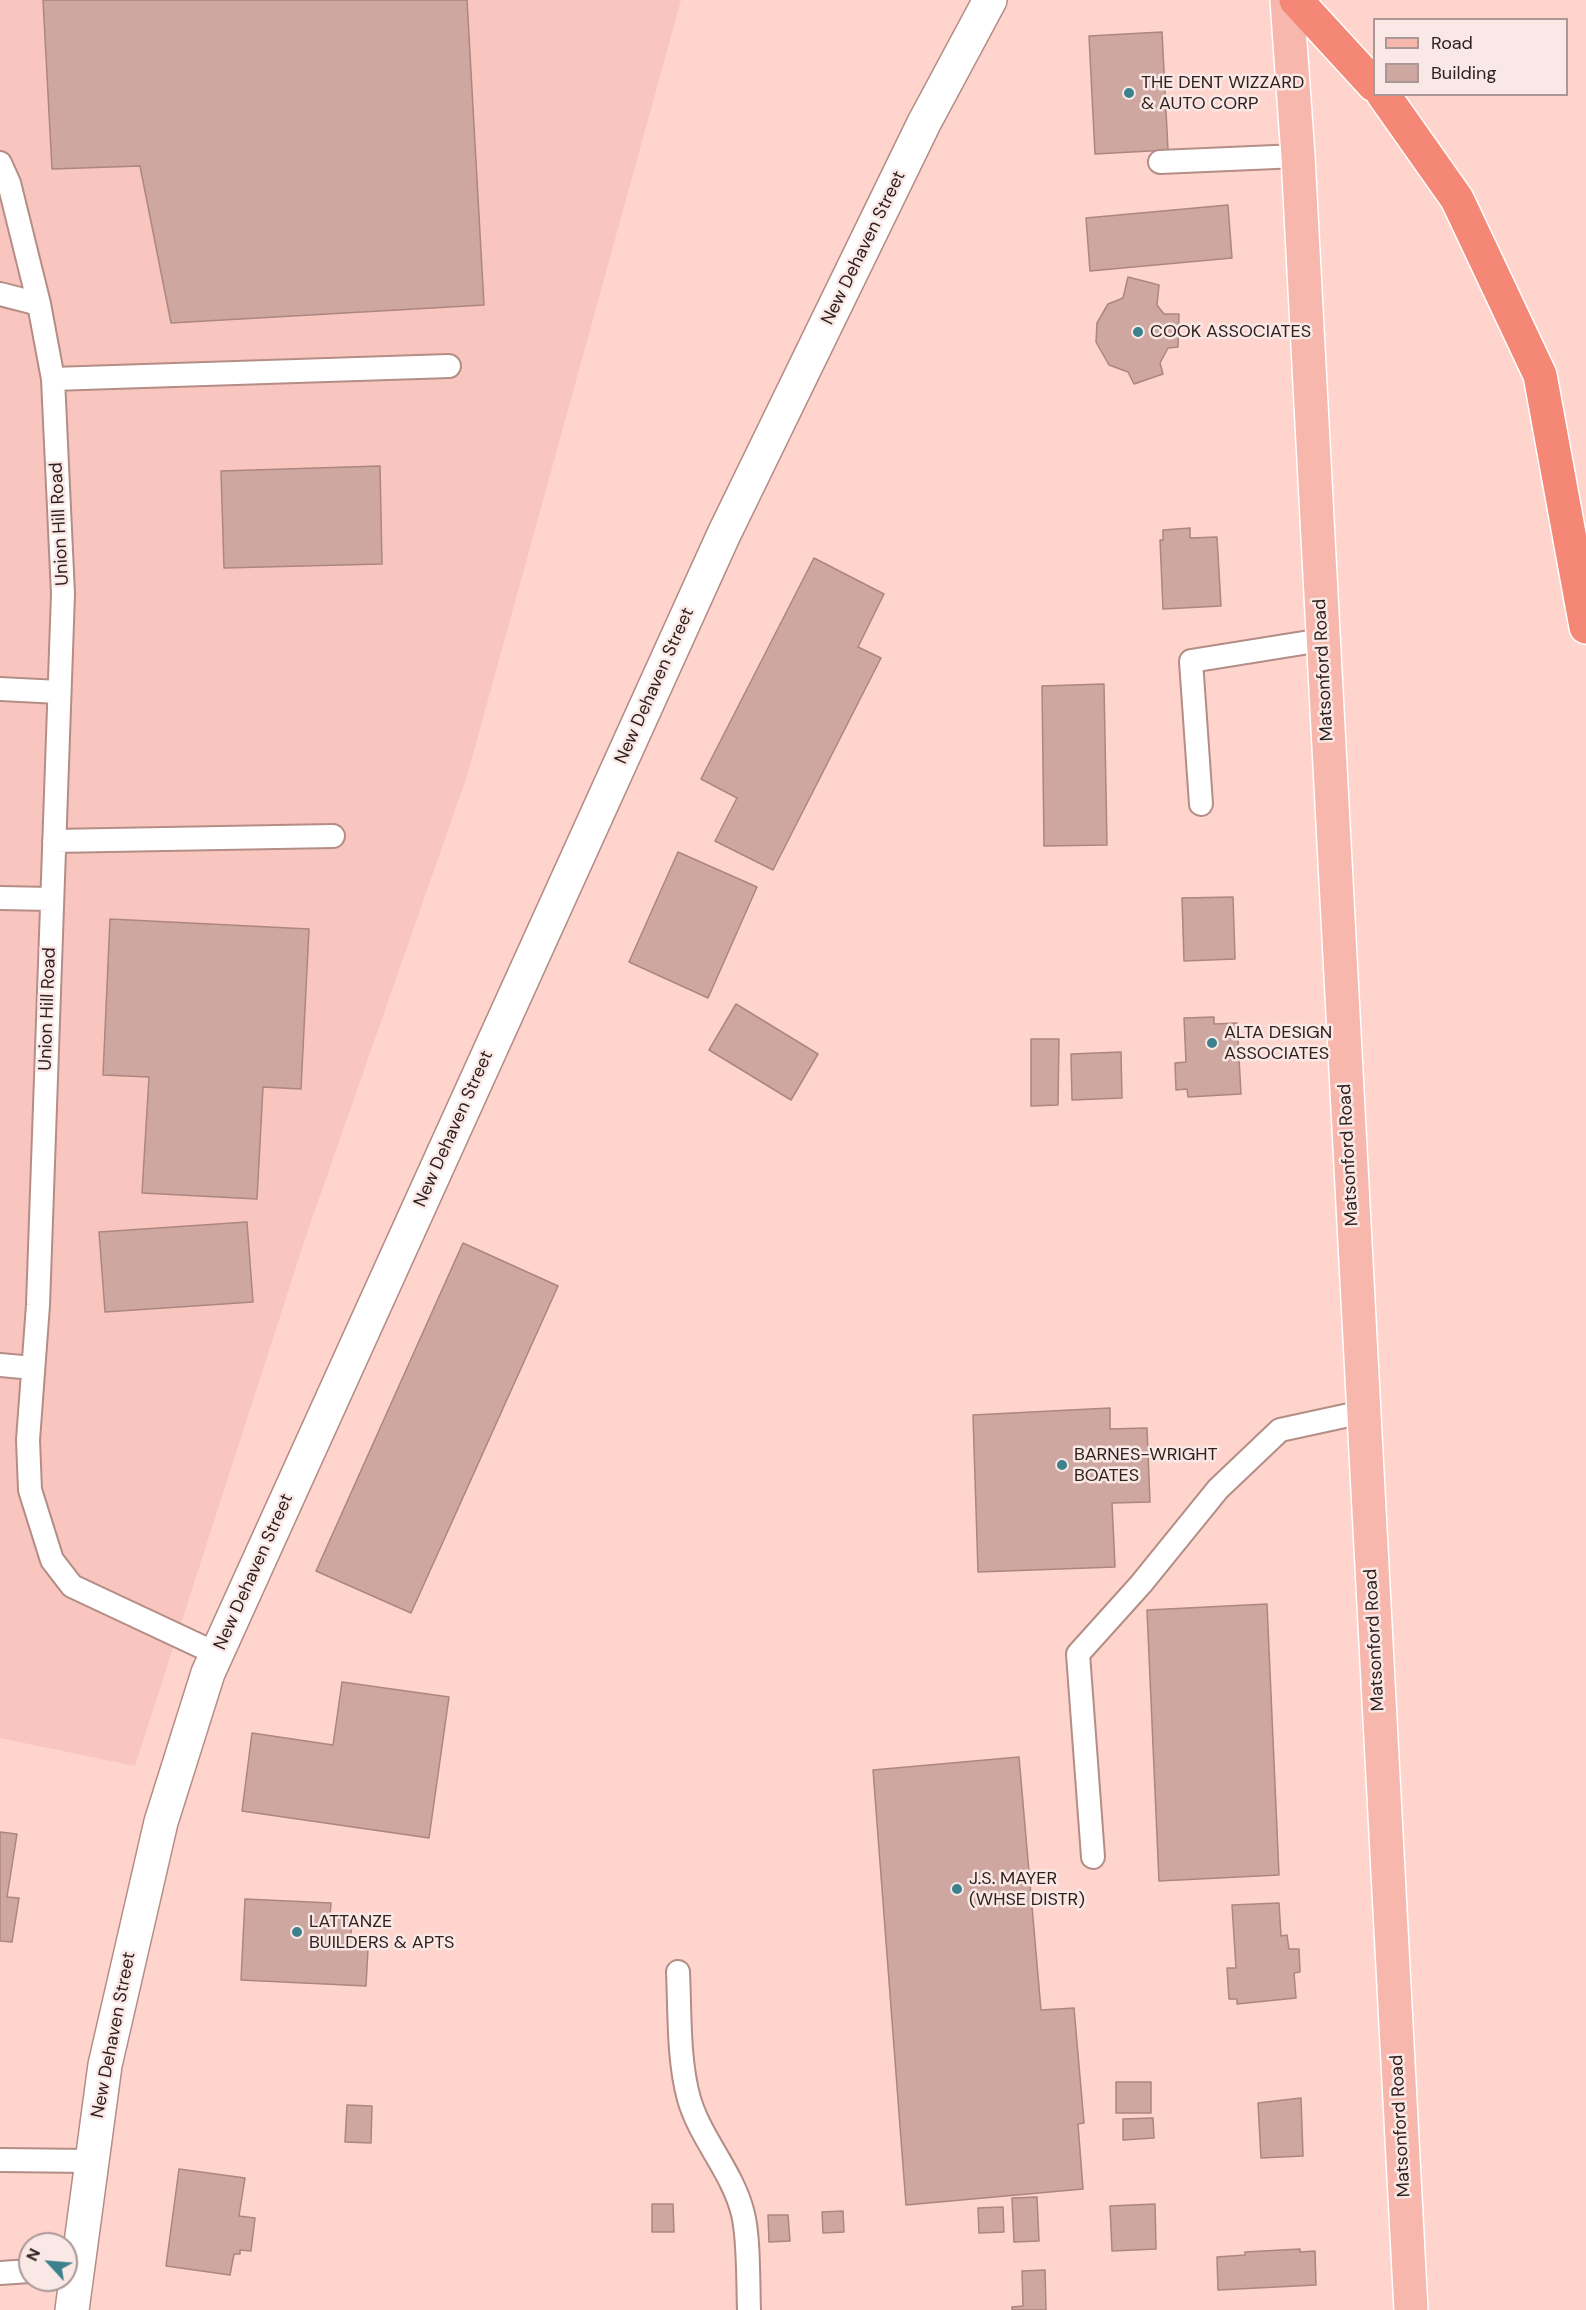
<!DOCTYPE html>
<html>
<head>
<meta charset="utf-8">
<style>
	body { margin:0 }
	#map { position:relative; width:1586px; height:2310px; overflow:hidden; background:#fed4cc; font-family:"DM Sans",sans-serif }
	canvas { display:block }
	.legend { position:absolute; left:1373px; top:18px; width:195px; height:78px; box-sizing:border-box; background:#f9e8e5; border:2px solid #a99896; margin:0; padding:8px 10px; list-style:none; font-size:18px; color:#30211f }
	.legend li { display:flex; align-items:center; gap:12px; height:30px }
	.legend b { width:30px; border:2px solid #a99896 }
	.north { position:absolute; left:18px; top:2232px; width:60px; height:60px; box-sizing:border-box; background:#f9e8e5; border:2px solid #a99896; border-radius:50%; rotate:296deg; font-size:16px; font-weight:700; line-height:24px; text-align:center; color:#30211f }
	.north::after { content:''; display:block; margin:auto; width:21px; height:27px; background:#3c828d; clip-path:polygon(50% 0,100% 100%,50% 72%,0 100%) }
</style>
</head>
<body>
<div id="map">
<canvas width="1586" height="2310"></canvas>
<ul class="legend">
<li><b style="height:8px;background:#f8b7ad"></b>Road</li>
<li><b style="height:16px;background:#cea7a0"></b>Building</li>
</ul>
<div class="north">N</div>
</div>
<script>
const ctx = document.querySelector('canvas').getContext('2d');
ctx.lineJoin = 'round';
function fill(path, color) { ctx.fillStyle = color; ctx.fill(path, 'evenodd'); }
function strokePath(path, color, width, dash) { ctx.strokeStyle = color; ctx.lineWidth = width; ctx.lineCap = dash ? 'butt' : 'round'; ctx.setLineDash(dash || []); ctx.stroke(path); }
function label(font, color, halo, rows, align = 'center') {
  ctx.font = font + ' "DM Sans",sans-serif'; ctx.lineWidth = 5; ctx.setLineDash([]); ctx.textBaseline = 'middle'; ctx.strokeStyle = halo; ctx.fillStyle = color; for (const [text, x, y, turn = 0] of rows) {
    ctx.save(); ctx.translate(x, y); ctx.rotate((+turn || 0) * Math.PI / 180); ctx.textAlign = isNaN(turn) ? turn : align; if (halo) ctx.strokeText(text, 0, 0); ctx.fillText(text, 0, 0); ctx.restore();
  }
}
fill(new Path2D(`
	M 0,0 L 681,0 L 467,776 L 307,1233 L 135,1766 L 0,1738 Z`), '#f8c6be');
const building = new Path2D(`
	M 43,0 L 467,0 L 484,305 L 171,323 L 140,166 L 52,169 Z
	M 1162,32 L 1168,150 L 1095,154 L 1089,36 Z
	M 1228,205 L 1232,258 L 1090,271 L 1086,218 Z
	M 1128,277 L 1159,285 L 1157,305 L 1164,314 L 1179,314 L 1178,347 L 1168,348 L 1160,363 L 1163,374 L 1134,384 L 1128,372 L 1109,365 L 1096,342 L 1097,323 L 1108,304 L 1123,298 Z
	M 380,466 L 382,564 L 224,568 L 221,471 Z
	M 1190,528 L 1190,538 L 1217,537 L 1221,606 L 1163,609 L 1160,540 L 1163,540 L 1163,530 Z
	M 814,558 L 884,594 L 858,647 L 881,658 L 773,870 L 715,841 L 737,798 L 701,779 Z
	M 1104,684 L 1107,845 L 1044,846 L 1042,686 Z
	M 678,852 L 757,887 L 708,998 L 629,962 Z
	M 1233,897 L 1235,959 L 1184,961 L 1182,898 Z
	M 110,919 L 309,929 L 301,1089 L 263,1087 L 257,1199 L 142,1193 L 149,1077 L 103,1075 Z
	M 736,1004 L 818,1054 L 791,1100 L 709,1050 Z
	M 1214,1017 L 1214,1024 L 1237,1023 L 1241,1094 L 1188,1097 L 1187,1089 L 1176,1090 L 1175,1063 L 1186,1062 L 1184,1018 Z
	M 1031,1039 L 1059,1039 L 1058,1105 L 1031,1106 Z
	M 1121,1052 L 1122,1098 L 1072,1100 L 1071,1054 Z
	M 247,1222 L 253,1302 L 105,1312 L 99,1232 Z
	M 463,1243 L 558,1286 L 411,1613 L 316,1571 Z
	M 1110,1408 L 1110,1429 L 1147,1428 L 1150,1502 L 1112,1503 L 1115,1567 L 978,1572 L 973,1415 Z
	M 1267,1604 L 1279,1875 L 1159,1881 L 1147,1610 Z
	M 342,1682 L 449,1697 L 429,1838 L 242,1811 L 252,1733 L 333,1745 Z
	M 1019,1757 L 1041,2010 L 1074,2008 L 1084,2123 L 1078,2124 L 1083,2189 L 906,2205 L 873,1770 Z
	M 0,1832 L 17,1834 L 7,1897 L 19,1898 L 12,1942 L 0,1941 Z
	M 245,1899 L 331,1903 L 330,1915 L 352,1916 L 350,1948 L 368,1949 L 366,1986 L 241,1980 Z
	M 1279,1903 L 1281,1936 L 1287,1935 L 1289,1949 L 1299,1949 L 1300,1972 L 1294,1973 L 1296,1998 L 1237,2004 L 1237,1999 L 1229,1999 L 1227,1968 L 1236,1968 L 1232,1905 Z
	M 1116,2082 L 1151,2082 L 1151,2113 L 1116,2113 Z
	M 1301,2098 L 1303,2156 L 1261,2158 L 1258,2103 Z
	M 347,2105 L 372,2106 L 371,2143 L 345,2142 Z
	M 1153,2118 L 1154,2138 L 1123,2140 L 1123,2119 Z
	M 179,2169 L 245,2178 L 239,2216 L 255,2218 L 251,2251 L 240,2250 L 240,2254 L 234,2254 L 230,2275 L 166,2266 Z
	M 1037,2197 L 1039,2241 L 1014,2242 L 1012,2198 Z
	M 652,2204 L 673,2204 L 674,2232 L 652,2232 Z
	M 1155,2204 L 1156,2249 L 1112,2251 L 1110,2206 Z
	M 1003,2207 L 1004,2232 L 979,2233 L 978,2208 Z
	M 843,2211 L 844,2232 L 823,2233 L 822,2212 Z
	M 768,2215 L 788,2215 L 790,2241 L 769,2242 Z
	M 1300,2249 L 1300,2252 L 1315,2251 L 1316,2285 L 1218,2290 L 1217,2257 L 1245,2255 L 1245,2252 Z
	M 1045,2270 L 1046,2310 L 1012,2310 L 1012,2307 L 1023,2306 L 1022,2271 Z`);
fill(building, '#cea7a0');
strokePath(building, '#ac867f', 1.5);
const service = new Path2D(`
	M 1160,162 L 1298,156
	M 0,163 L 9,183 L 39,304 L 53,379 L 63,594 L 38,1305 L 28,1440 L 30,1490 L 52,1560 L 72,1586 L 217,1654
	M 0,294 L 39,304
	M 53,379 L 449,366
	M 0,689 L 59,692
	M 1201,804 L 1191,661 L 1322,640
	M 54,841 L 333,836
	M 0,898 L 52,899
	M 0,1365 L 33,1368
	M 1093,1857 L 1078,1654 L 1141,1584 L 1218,1489 L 1280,1430 L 1363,1412
	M 678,1972 C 680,2013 678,2059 689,2099 C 701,2140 733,2172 743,2214 C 749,2238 748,2283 749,2310
	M 0,2160 L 91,2161
	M 0,2273 L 30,2271`);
const minor = new Path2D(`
	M 72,2310 L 105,2065 L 161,1822 L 208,1673 L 724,534 L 924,123 L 990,0`);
const primary = new Path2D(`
	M 1287,0 L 1298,156 L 1411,2310`);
const motorway = new Path2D(`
	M 1296,0 L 1374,85
	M 1383,94 L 1457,199 L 1540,375 L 1586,627`);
strokePath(service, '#b48d86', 26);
strokePath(minor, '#b48d86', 36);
strokePath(primary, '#fff', 36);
strokePath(motorway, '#fff', 36);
strokePath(service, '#fff', 22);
strokePath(minor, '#fff', 33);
strokePath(primary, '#f8b7ad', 33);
strokePath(motorway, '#f48776', 33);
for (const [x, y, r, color] of [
	[1129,93,6,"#3c828d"],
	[1138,332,6,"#3c828d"],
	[1212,1043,6,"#3c828d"],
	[1062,1465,6,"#3c828d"],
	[957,1889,6,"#3c828d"],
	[297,1932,6,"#3c828d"]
]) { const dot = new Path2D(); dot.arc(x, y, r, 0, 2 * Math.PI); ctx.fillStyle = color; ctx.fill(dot); strokePath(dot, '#f9e8e5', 2); }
label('18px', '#30211f', '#f9e8e5', [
	["THE DENT WIZZARD",1141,83],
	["& AUTO CORP",1141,104],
	["COOK ASSOCIATES",1150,332],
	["ALTA DESIGN",1224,1033],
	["ASSOCIATES",1224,1054],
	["BARNES-WRIGHT",1074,1455],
	["BOATES",1074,1476],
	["J.S. MAYER",969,1879],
	["(WHSE DISTR)",969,1900],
	["LATTANZE",309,1922],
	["BUILDERS & APTS",309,1943]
], 'left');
label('18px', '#30211f', '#f9e8e5', [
	["New Dehaven Street",864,248,-64],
	["Union Hill Road",60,524,-93],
	["Matsonford Road",1324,670,-93],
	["New Dehaven Street",655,686,-66],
	["Union Hill Road",48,1009,-88],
	["New Dehaven Street",454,1129,-66],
	["Matsonford Road",1349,1155,-93],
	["New Dehaven Street",254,1572,-66],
	["Matsonford Road",1375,1640,-93],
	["New Dehaven Street",114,2035,-79],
	["Matsonford Road",1401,2126,-93]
]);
</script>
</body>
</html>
